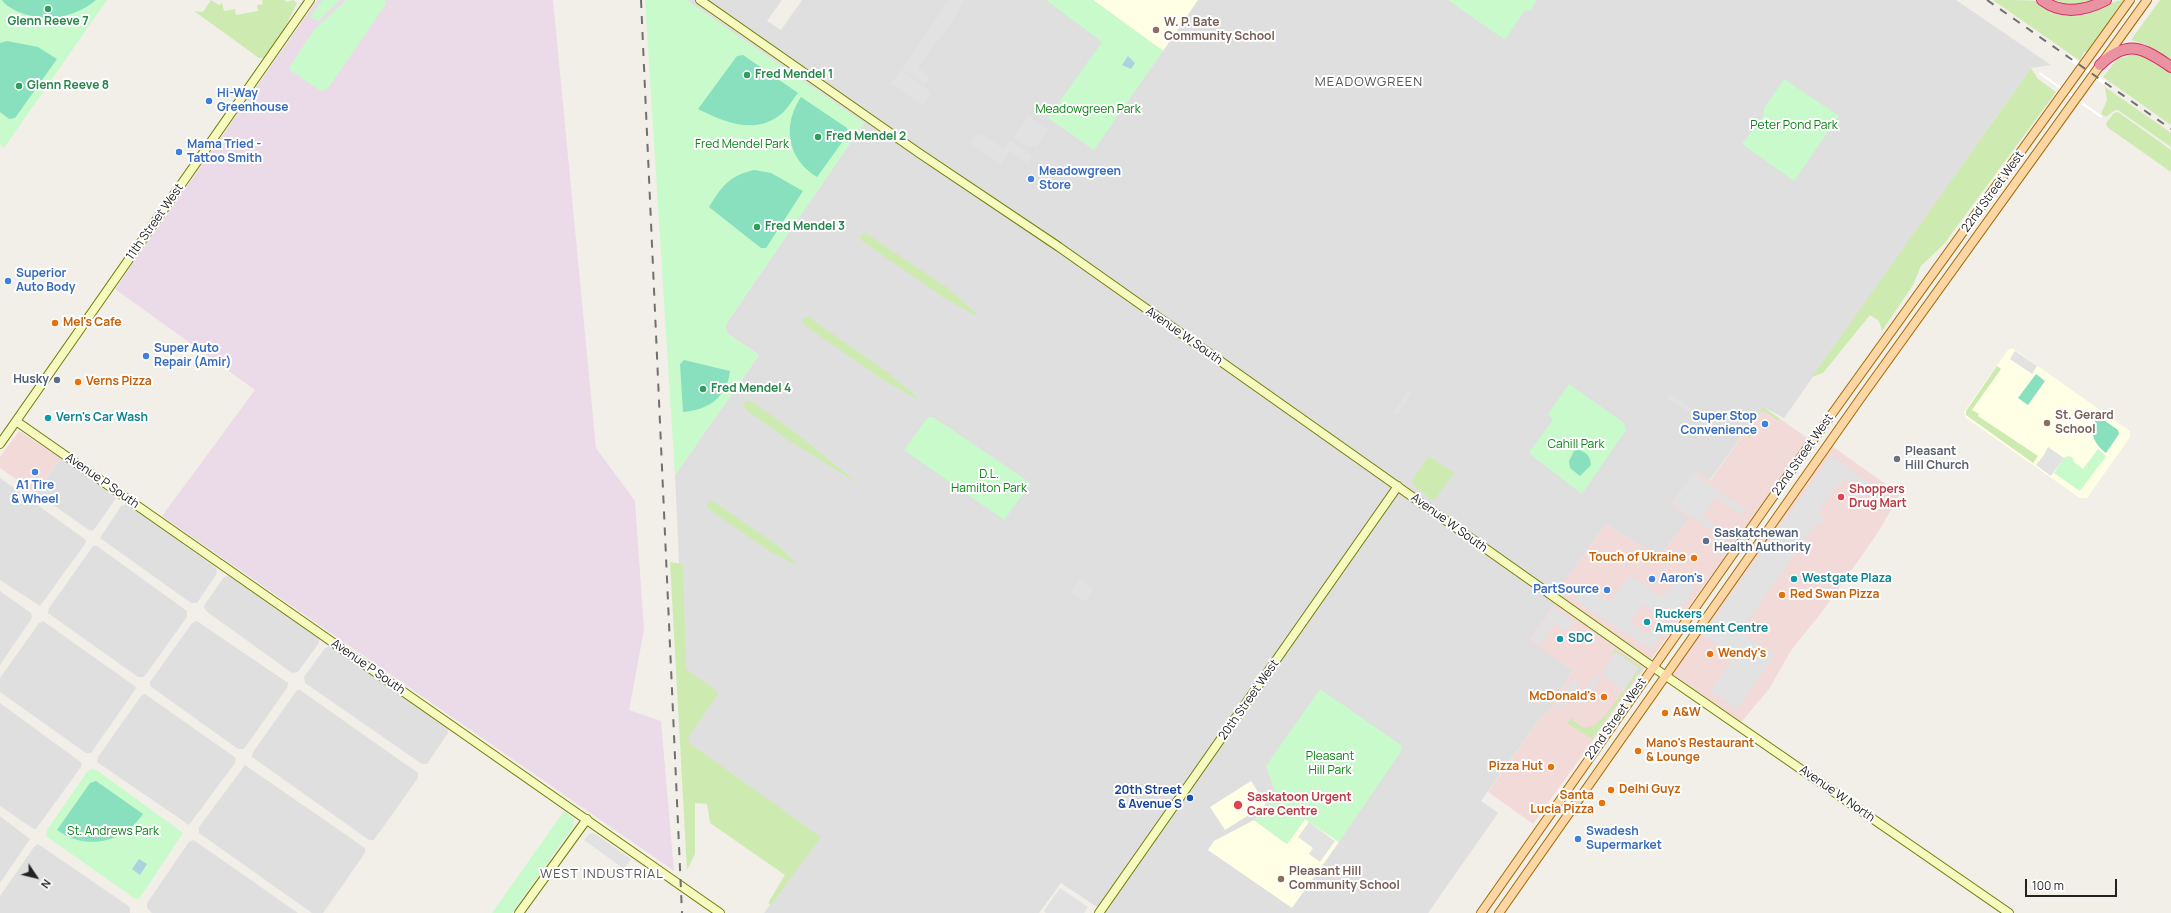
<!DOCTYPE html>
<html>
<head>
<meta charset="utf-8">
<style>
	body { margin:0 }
	#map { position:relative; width:2171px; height:913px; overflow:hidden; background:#f2efe9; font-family:Manrope,sans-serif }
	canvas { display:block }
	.north { position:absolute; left:16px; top:857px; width:40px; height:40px; -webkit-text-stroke:3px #fff; paint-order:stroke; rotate:125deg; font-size:11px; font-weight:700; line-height:16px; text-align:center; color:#222 }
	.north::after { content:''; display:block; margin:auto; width:14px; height:18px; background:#222; clip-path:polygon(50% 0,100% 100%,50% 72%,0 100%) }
	.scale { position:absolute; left:2025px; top:879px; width:92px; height:18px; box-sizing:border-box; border:2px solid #222; border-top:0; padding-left:5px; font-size:12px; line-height:14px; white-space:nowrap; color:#222; -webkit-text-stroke:3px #fff; paint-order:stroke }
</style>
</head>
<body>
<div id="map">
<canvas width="2171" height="913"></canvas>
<div class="north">N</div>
<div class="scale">100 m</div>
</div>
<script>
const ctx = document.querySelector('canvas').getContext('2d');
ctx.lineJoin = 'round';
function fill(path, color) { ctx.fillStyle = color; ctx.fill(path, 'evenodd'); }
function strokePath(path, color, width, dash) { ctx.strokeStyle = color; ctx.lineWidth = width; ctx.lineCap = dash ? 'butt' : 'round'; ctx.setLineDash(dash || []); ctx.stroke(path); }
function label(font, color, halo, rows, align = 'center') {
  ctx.font = font + ' Manrope,sans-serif'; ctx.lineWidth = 4; ctx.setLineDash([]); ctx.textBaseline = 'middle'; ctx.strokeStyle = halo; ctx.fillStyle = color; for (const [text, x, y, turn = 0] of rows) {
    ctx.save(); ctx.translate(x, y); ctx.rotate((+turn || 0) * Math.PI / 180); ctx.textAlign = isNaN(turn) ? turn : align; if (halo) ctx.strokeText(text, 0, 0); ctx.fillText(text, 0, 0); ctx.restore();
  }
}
fill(new Path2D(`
	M 686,0 L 782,0 L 767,21 L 781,30 L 802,0 L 1956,0 L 2051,65 L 2031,68 L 1784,418 L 1763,407 L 1709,481 L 1695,471 L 1690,517 L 1659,557 L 1606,524 L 1559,589 L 1563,593 L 1530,640 L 1573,670 L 1549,711 L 1541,717 L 1481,801 L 1498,813 L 1428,913 L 1106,913 L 1061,883 L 1039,913 L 764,913 L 817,837 L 683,742 L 684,671 L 675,475 L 759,355 L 728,334 L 725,327 L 728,321 L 864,123 Z
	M 61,458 L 116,498 L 93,531 L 89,530 L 36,493 Z
	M 0,478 L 86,540 L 85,544 L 40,606 L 0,580 Z
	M 128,504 L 216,568 L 217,573 L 197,603 L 191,603 L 100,538 L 121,506 Z
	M 93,546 L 97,546 L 187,611 L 187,617 L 144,677 L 138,677 L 48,613 L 49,608 Z
	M 229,576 L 319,638 L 319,643 L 298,672 L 292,673 L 206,611 L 204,607 L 205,604 L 224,577 Z
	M 0,591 L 31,613 L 32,618 L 0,665 Z
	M 43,621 L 136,687 L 135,690 L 91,753 L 86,753 L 0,692 L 0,678 L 39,623 Z
	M 197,621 L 288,683 L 287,688 L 244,749 L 238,749 L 150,686 L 150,682 L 192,623 Z
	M 330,646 L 448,728 L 448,733 L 427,764 L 422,764 L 305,683 L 304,677 L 325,648 Z
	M 297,690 L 300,690 L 418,773 L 418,778 L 374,840 L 369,840 L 252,757 L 253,752 Z
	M 145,694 L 236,758 L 235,763 L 189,825 L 97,762 L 98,757 L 141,696 Z
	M 0,703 L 82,763 L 81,767 L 36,829 L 32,828 L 0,806 Z
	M 245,765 L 365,848 L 365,853 L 323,913 L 312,913 L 199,833 L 199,827 Z
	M 0,816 L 30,839 L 0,883 Z
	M 193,840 L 195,841 L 298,913 L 152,913 L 147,908 L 147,903 L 189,842 Z
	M 38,844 L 130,907 L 130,913 L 0,913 L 0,896 L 34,847 Z`), '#e0dfdf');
fill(new Path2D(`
	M 1763,407 L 1809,439 L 1533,824 L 1488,792 L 1541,717 L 1549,711 L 1573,670 L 1529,640 L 1563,594 L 1559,588 L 1606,524 L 1659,557 L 1689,518 L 1670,504 L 1695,471 L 1710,481 Z
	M 19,431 L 61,458 L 36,493 L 0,468 L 0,457 Z
	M 1829,444 L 1900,494 L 1877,534 L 1822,612 L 1792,649 L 1769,689 L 1738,726 L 1666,676 Z`), '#f2dad9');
fill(new Path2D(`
	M 317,0 L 553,0 L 596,448 L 635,501 L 644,630 L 629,710 L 661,721 L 674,871 L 162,516 L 255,390 L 115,289 Z`), '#ebdbe8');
fill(new Path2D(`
	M 1093,0 L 1198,0 L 1163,51 Z
	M 2012,348 L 2130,431 L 2130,437 L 2087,498 L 2080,498 L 1966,418 L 1964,412 L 2008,350 Z
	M 1251,781 L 1266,804 L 1225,830 L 1210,807 Z
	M 1305,819 L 1339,842 L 1292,908 L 1208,850 L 1214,841 L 1254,820 L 1287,844 Z`), '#ffffe5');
fill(new Path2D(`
	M 211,0 L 219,5 L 222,3 L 224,11 L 235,9 L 236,15 L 258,11 L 257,5 L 263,4 L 262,0 L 284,0 L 287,2 L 293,0 L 297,3 L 270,58 L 259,58 L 194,11 L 203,12 Z
	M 1993,0 C 2001,0 2031,0 2036,1 C 2047,8 2055,15 2069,16 C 2093,19 2107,0 2124,0 L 2087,53 L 2084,52 L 2080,61 Z
	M 2054,0 L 2093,0 C 2081,6 2066,5 2054,0 Z
	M 2160,0 L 2171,0 L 2171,62 L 2144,44 L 2131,40 Z
	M 2133,52 L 2145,56 L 2171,73 L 2171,125 L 2103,77 L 2116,60 L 2133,54 Z
	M 2031,68 L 2038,79 L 2056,92 L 1944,244 L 1921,266 L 1913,285 L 1882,331 L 1879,321 L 1870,315 L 1823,373 L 1812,377 Z
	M 2105,87 L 2171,133 L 2171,147 L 2118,110 L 2115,110 L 2106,117 L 2101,114 L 2107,100 Z
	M 2118,112 L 2171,150 L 2171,172 L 2107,127 L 2106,123 L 2114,113 Z
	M 864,232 L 946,287 L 977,314 L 974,315 L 944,298 L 862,241 L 860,236 Z
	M 807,316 L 887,372 L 917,397 L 917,399 L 883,380 L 804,325 L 802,320 Z
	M 1997,366 L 2001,369 L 1972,410 L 1979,414 L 1978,416 L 2038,456 L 2033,463 L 1966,415 L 1966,411 Z
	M 746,401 L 751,401 L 796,433 L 859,484 L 791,442 L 746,410 L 743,405 Z
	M 1763,407 L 1780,419 L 1778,421 L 1765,411 L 1761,412 L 1749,429 L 1751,435 L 1749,438 L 1743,434 Z
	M 1429,456 L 1454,473 L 1434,501 L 1413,485 L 1412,480 Z
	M 711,500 L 780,547 L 797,565 L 774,554 L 708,509 L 707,504 Z
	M 670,562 L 683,564 L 686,669 L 717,691 L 718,694 L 688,738 L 689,743 L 821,837 L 771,905 L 768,903 L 785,875 L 710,823 L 707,804 L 695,803 L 695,854 L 687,870 Z
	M 1615,649 L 1642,668 L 1626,692 L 1624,690 L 1639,668 L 1616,652 L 1612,655 Z
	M 1622,692 L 1625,693 L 1592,739 L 1567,723 L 1572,717 L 1573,721 L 1575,721 C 1591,743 1614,703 1622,692 Z`), '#cdebb0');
fill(new Path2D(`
	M 0,0 L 107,0 L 4,148 L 0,144 Z
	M 322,0 L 340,0 L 318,21 L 310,17 Z
	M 346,0 L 385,0 L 386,4 L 329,87 L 323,91 L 319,90 L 290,70 L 290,66 L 313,31 Z
	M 645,0 L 686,0 L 864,123 L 728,321 L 725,327 L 728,334 L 759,355 L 675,475 Z
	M 1046,0 L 1093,0 L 1163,51 L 1094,150 L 1048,118 L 1102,42 Z
	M 1448,0 L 1537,0 L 1531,10 L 1524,11 L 1505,40 Z
	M 1784,79 L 1839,116 L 1794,181 L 1742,144 L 1763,117 L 1764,108 Z
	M 1569,384 L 1624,423 L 1626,430 L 1582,494 L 1531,455 L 1530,451 L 1553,420 L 1548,414 Z
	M 928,417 L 933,417 L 1031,483 L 1004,520 L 904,450 Z
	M 2098,449 L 2106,456 L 2080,491 L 2054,473 L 2064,458 L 2069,456 L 2073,458 L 2074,462 L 2083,469 Z
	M 1320,689 L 1401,745 L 1402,750 L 1339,842 L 1305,819 L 1287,844 L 1254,820 L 1276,796 L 1266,766 Z
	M 92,769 L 98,771 L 183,833 L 139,899 L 134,898 L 46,836 L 47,830 L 87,772 Z
	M 564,811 L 574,819 L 573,827 L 512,913 L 492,913 Z`), '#c8facc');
fill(new Path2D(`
	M 2,0 L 96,0 C 73,19 44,23 16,11 C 11,8 4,4 2,0 Z
	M 7,41 L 38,47 L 57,59 L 15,118 L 9,119 L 0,112 L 0,43 Z
	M 743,55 L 798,93 C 792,100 787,110 780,115 C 754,135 724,122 698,109 L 737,56 Z
	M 801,97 L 847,128 L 848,134 L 817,177 C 787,159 782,125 801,97 Z
	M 754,170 L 771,173 L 803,191 L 766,248 L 761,248 L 709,207 C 722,186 729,176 754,170 Z
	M 684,360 L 730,371 C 727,397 709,410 683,412 L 680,364 Z
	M 2036,374 L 2045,381 L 2028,405 L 2018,398 Z
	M 2098,416 L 2118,430 L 2119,434 L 2106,453 C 2093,443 2088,431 2098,416 Z
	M 1578,450 C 1587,452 1590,456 1591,465 L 1580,476 L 1570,468 L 1569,461 L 1574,451 Z
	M 96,781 L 143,814 C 123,843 86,851 57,830 L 90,783 Z`), '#88e0be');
fill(new Path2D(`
	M 949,0 L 965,0 L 949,26 L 918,67 L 930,77 L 925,85 L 902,69 Z
	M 901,70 L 932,92 L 923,106 L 891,84 Z
	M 1028,115 L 1049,130 L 1036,148 L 1032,146 L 1030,149 L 1013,137 Z
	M 978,132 L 1004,149 L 1010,140 L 1033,156 L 1028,164 L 1009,151 L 1000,165 L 970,144 Z
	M 2015,351 L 2037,366 L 2032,374 L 2010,359 Z
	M 1409,390 L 1413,392 L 1398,414 L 1392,414 Z
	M 1670,393 L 1725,432 L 1722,436 L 1667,398 Z
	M 2048,447 L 2064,458 L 2051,476 L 2036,465 L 2044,455 Z
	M 1831,456 L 1884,493 L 1878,501 L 1845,479 L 1841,484 L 1838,484 L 1827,500 L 1818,514 L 1825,519 L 1820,526 L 1816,524 L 1740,632 L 1774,655 L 1737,710 L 1710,691 L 1734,657 L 1703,634 Z
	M 1693,473 L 1746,509 L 1741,515 L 1716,497 L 1703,516 L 1716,526 L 1713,531 L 1672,503 Z
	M 1630,575 L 1663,597 L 1678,577 L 1695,588 L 1670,623 L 1643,604 L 1630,622 L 1648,635 L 1659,619 L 1669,624 L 1651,650 L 1624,631 L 1628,625 L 1622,632 L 1575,599 L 1585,586 L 1610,602 Z
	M 1080,578 L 1094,589 L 1085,602 L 1070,592 Z
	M 1554,608 L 1574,621 L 1567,632 L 1555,623 L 1541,645 L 1531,639 Z
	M 1616,652 L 1639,668 L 1624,690 L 1601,674 Z
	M 1595,676 L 1600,679 L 1582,704 L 1577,701 Z
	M 1575,678 L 1580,682 L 1561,710 L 1555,706 Z
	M 1309,822 L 1335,841 L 1320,862 L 1309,854 L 1313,848 L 1298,837 Z
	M 594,833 L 631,859 L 624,869 L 584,840 L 589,834 Z
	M 1060,888 L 1088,907 L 1084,913 L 1046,913 L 1044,911 Z`), '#e2e2e2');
fill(new Path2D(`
	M 1128,56 L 1135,63 L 1131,69 L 1122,65 Z
	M 139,859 L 147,864 L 140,875 L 132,869 Z`), '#aad3df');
fill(new Path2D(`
	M 2070,55 L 2109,83 L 2107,87 L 2067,59 Z
	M 2040,72 L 2102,116 L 2101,118 L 2039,74 Z`), '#fff');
const secondary = new Path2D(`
	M 700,0 L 919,153 L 1059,247 L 1653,667 L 2009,913
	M 16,421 L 720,913
	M 0,444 L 310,0
	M 519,913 L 587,819
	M 1099,913 L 1398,486`);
const primary = new Path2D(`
	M 1481,913 L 1801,457 L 2130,0
	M 1499,913 L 1860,399 L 2147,0`);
const highway = new Path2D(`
	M 2042,0 C 2062,15 2085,11 2106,0
	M 2100,65 C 2127,39 2143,47 2171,67`);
strokePath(secondary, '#707d05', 10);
strokePath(primary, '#a06b00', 10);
strokePath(highway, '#dc2a67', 12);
strokePath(secondary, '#f7fabf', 8);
strokePath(primary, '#fcd6a4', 8);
strokePath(highway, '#e892a2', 10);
strokePath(new Path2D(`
	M 641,0 L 682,913
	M 1987,0 L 2171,129`), '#707070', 2, [8, 8]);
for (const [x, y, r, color] of [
	[48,9,4,"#2e9e5b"],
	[1156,30,4,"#8d6e63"],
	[747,75,4,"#2e9e5b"],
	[19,86,4,"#2e9e5b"],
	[209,101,4,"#3f7fe0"],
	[818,137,4,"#2e9e5b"],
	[179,152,4,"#3f7fe0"],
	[1031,179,4,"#3f7fe0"],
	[757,227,4,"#2e9e5b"],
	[8,281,4,"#3f7fe0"],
	[55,323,4,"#e8710a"],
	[146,356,4,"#3f7fe0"],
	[57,380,4,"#5c6f8a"],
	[78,382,4,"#e8710a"],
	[703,389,4,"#2e9e5b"],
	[48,418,4,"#0f9aa8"],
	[2047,423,4,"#8d6e63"],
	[1765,424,4,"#3f7fe0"],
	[1897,459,4,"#6b7280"],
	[35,472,4,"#3f7fe0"],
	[1841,497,4,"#e0444e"],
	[1706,541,4,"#5c6f8a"],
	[1694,558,4,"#e8710a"],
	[1652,579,4,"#3f7fe0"],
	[1794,579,4,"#0f9aa8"],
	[1607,590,4,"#3f7fe0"],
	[1782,595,4,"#e8710a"],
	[1647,622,4,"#0f9aa8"],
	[1560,639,4,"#0f9aa8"],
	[1710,654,4,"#e8710a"],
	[1604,697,4,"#e8710a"],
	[1665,713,4,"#e8710a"],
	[1638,751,4,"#e8710a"],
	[1551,767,4,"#e8710a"],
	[1611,790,4,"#e8710a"],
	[1190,798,4,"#1a4fb4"],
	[1602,803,4,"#e8710a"],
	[1238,805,5,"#e0444e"],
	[1578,839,4,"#3f7fe0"],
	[1281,879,4,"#8d6e63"]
]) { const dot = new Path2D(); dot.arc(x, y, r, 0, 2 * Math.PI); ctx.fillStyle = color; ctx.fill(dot); strokePath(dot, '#fff', 1.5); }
label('bold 12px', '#27864d', '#fff', [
	["Glenn Reeve 7",48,22,"center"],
	["Fred Mendel 1",755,75],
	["Glenn Reeve 8",27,86],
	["Fred Mendel 2",826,137],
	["Fred Mendel 3",765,227],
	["Fred Mendel 4",711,389]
], 'left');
label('bold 12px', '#785e54', '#fff', [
	["W. P. Bate",1164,23],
	["Community School",1164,37],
	["St. Gerard",2055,416],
	["School",2055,430],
	["Pleasant Hill",1289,872],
	["Community School",1289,886]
], 'left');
label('bold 12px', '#366cbe', '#fff', [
	["Hi-Way",217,94],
	["Greenhouse",217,108],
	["Mama Tried -",187,145],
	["Tattoo Smith",187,159],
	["Meadowgreen",1039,172],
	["Store",1039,186],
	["Superior",16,274],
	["Auto Body",16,288],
	["Super Auto",154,349],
	["Repair (Amir)",154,363],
	["Super Stop",1757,417,"right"],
	["Convenience",1757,431,"right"],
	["A1 Tire",35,486,"center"],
	["& Wheel",35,500,"center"],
	["Aaron's",1660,579],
	["PartSource",1599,590,"right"],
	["Swadesh",1586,832],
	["Supermarket",1586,846]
], 'left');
label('12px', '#0c8416', '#fff', [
	["Meadowgreen Park",1088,110],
	["Peter Pond Park",1794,126],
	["Fred Mendel Park",742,145],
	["Cahill Park",1576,445],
	["D.L.",989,475],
	["Hamilton Park",989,489],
	["Pleasant",1330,757],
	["Hill Park",1330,771],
	["St. Andrews Park",113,832]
]);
label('12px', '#222', '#fff', [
	["22nd Street West",1993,192,-54],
	["11th Street West",155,222,-55],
	["Avenue W South",1184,336,35],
	["22nd Street West",1803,455,-55],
	["Avenue P South",102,481,35],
	["Avenue W South",1449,523,36],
	["Avenue P South",368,667,35],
	["20th Street West",1249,700,-55],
	["22nd Street West",1616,719,-55],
	["Avenue W North",1837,794,35]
]);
label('bold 12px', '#c56008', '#fff', [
	["Mel's Cafe",63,323],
	["Verns Pizza",86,382],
	["Touch of Ukraine",1686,558,"right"],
	["Red Swan Pizza",1790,595],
	["Wendy's",1718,654],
	["McDonald's",1596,697,"right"],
	["A&W",1673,713],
	["Mano's Restaurant",1646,744],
	["& Lounge",1646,758],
	["Pizza Hut",1543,767,"right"],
	["Delhi Guyz",1619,790],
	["Santa",1594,796,"right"],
	["Lucia Pizza",1594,810,"right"]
], 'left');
label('bold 12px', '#4e5e75', '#fff', [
	["Husky",49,380],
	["Saskatchewan",1714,534,"left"],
	["Health Authority",1714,548,"left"]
], 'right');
label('bold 12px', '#0d838f', '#fff', [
	["Vern's Car Wash",56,418],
	["Westgate Plaza",1802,579],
	["Ruckers",1655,615],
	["Amusement Centre",1655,629],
	["SDC",1568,639]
], 'left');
label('bold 12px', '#5b616d', '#fff', [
	["Pleasant",1905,452],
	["Hill Church",1905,466]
], 'left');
label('bold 12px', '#be3a42', '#fff', [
	["Shoppers",1849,490],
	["Drug Mart",1849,504],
	["Saskatoon Urgent",1247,798],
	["Care Centre",1247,812]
], 'left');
label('bold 12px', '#164399', '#fff', [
	["20th Street",1182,791],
	["& Avenue S",1182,805]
], 'right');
ctx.letterSpacing = '1px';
label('13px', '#555', '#fff', [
	["MEADOWGREEN",1369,82],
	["WEST INDUSTRIAL",602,874]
]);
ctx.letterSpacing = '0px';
</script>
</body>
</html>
